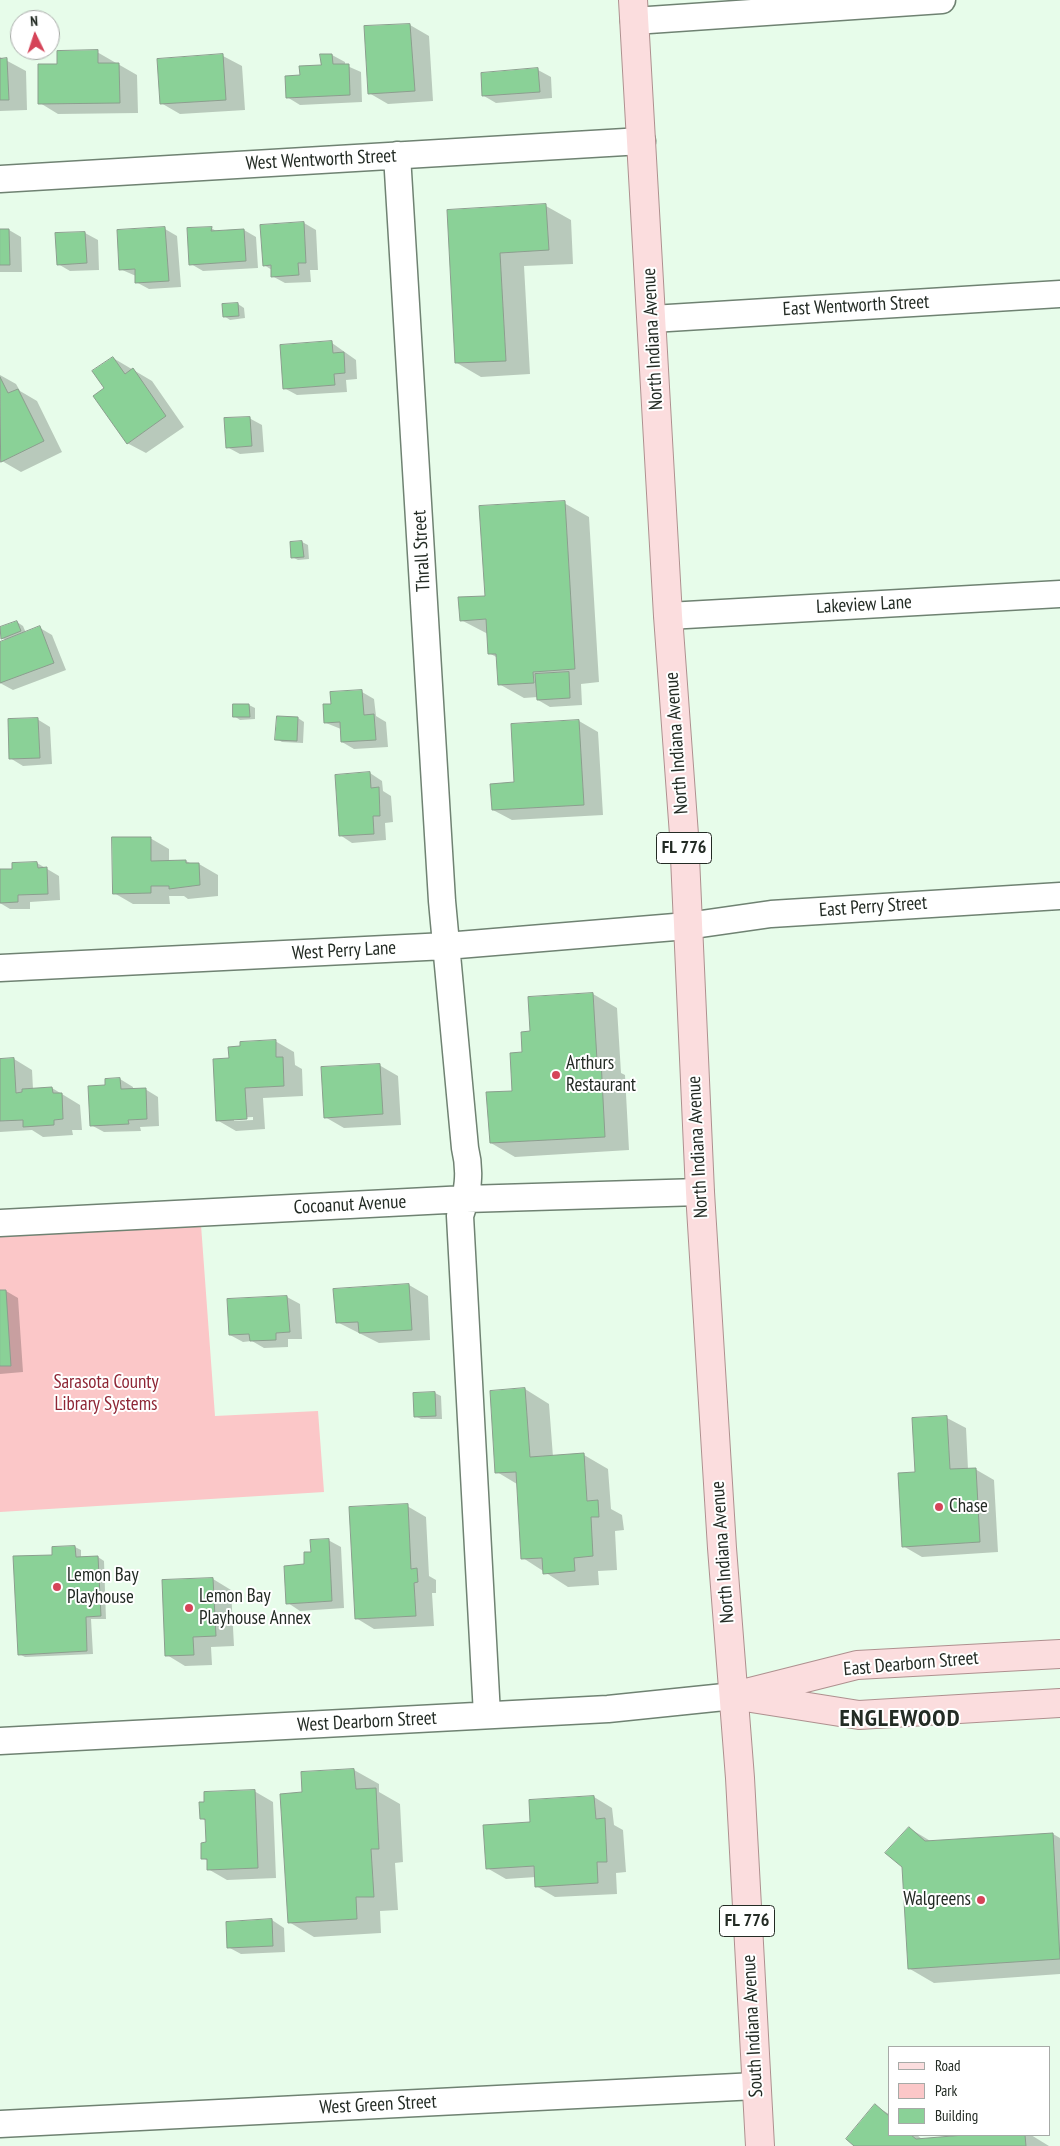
<!DOCTYPE html>
<html>
<head>
<meta charset="utf-8">
<style>
	body { margin:0 }
	#map { position:relative; width:1060px; height:2146px; overflow:hidden; background:#e7fcea; font-family:"PT Sans Narrow",sans-serif }
	canvas { display:block }
	.legend { position:absolute; left:888px; top:2046px; width:162px; height:90px; box-sizing:border-box; background:#fff; border:1px solid #a7aaa7; margin:0; padding:6px 9px; list-style:none; font-size:15px; color:#232b24 }
	.legend li { display:flex; align-items:center; gap:10px; height:25px }
	.legend b { width:25px; border:1px solid #a7aaa7 }
	.north { position:absolute; left:10px; top:10px; width:50px; height:50px; box-sizing:border-box; background:#fff; border:1px solid #a7aaa7; border-radius:50%; rotate:356deg; font-size:14px; font-weight:700; line-height:20px; text-align:center; color:#232b24 }
	.north::after { content:''; display:block; margin:auto; width:18px; height:22px; background:#d54458; clip-path:polygon(50% 0,100% 100%,50% 72%,0 100%) }
</style>
</head>
<body>
<div id="map">
<canvas width="1060" height="2146"></canvas>
<ul class="legend">
<li><b style="height:6px;background:#fbddde"></b>Road</li>
<li><b style="height:14px;background:#fbc7c8"></b>Park</li>
<li><b style="height:14px;background:#8ad197"></b>Building</li>
</ul>
<div class="north">N</div>
</div>
<script>
const ctx = document.querySelector('canvas').getContext('2d');
ctx.lineJoin = 'round';
function fill(path, color) { ctx.fillStyle = color; ctx.fill(path, 'evenodd'); }
function strokePath(path, color, width, dash) { ctx.strokeStyle = color; ctx.lineWidth = width; ctx.lineCap = dash ? 'butt' : 'round'; ctx.setLineDash(dash || []); ctx.stroke(path); }
function label(font, color, halo, rows, align = 'center') {
  ctx.font = font + ' "PT Sans Narrow",sans-serif'; ctx.lineWidth = 4; ctx.setLineDash([]); ctx.textBaseline = 'middle'; ctx.strokeStyle = halo; ctx.fillStyle = color; for (const [text, x, y, turn = 0] of rows) {
    ctx.save(); ctx.translate(x, y); ctx.rotate((+turn || 0) * Math.PI / 180); ctx.textAlign = isNaN(turn) ? turn : align; if (halo) ctx.strokeText(text, 0, 0); ctx.fillText(text, 0, 0); ctx.restore();
  }
}
fill(new Path2D(`
	M 201,1225 L 215,1416 L 318,1411 L 324,1492 L 0,1512 L 0,1234 Z`), '#fbc7c8');
fill(new Path2D(`
	M 410,25 L 429,36 L 433,101 L 388,104 L 369,93 Z
	M 97,52 L 137,75 L 138,113 L 58,114 L 40,103 L 58,65 Z
	M 322,55 L 332,55 L 345,62 L 345,65 L 361,72 L 362,102 L 300,105 L 287,97 L 301,77 L 322,66 Z
	M 223,56 L 242,66 L 245,110 L 180,114 L 161,103 Z
	M 0,57 L 26,71 L 27,110 L 0,111 Z
	M 538,70 L 551,77 L 552,98 L 496,103 L 484,96 L 482,74 Z
	M 546,206 L 571,220 L 573,264 L 524,266 L 530,374 L 481,377 L 457,363 L 448,211 Z
	M 304,223 L 316,230 L 318,270 L 310,270 L 311,282 L 285,283 L 272,276 L 272,270 L 264,265 Z
	M 211,228 L 218,232 L 244,230 L 256,237 L 258,268 L 203,271 L 191,264 Z
	M 165,229 L 177,236 L 181,287 L 149,289 L 136,282 L 136,276 L 120,269 Z
	M 9,230 L 21,237 L 22,272 L 0,272 L 0,231 Z
	M 85,233 L 98,240 L 99,270 L 70,271 L 58,264 Z
	M 238,304 L 244,308 L 245,318 L 230,320 L 224,316 Z
	M 332,343 L 356,360 L 357,379 L 346,380 L 347,392 L 297,395 L 284,388 Z
	M 113,358 L 152,381 L 184,427 L 146,453 L 127,443 L 106,389 Z
	M 0,375 L 16,384 L 20,391 L 37,401 L 62,452 L 21,472 L 2,461 L 0,457 Z
	M 249,418 L 262,425 L 264,452 L 240,454 L 227,447 Z
	M 564,503 L 589,517 L 599,682 L 581,684 L 582,705 L 550,707 L 538,700 L 538,697 L 524,698 L 499,684 L 498,658 L 489,653 L 488,634 L 461,620 L 486,597 Z
	M 302,542 L 308,545 L 309,559 L 298,560 L 292,557 L 291,543 Z
	M 17,622 L 23,626 L 26,633 L 40,628 L 52,635 L 66,670 L 13,690 L 0,683 L 0,643 L 6,640 L 2,638 L 0,629 Z
	M 362,692 L 374,699 L 376,716 L 386,722 L 388,747 L 354,749 L 342,742 L 341,729 L 326,723 L 332,705 Z
	M 234,705 L 249,705 L 255,708 L 255,719 L 240,720 L 234,716 Z
	M 298,718 L 304,722 L 303,743 L 282,742 L 277,739 Z
	M 37,719 L 50,727 L 52,764 L 23,766 L 10,758 Z
	M 579,721 L 598,732 L 603,815 L 512,820 L 493,810 L 515,783 L 512,725 Z
	M 370,773 L 382,781 L 383,791 L 391,796 L 393,822 L 385,823 L 386,840 L 352,843 L 340,835 Z
	M 150,838 L 169,849 L 169,862 L 186,861 L 192,864 L 199,864 L 218,875 L 218,896 L 188,899 L 184,896 L 169,896 L 170,904 L 133,904 L 114,893 Z
	M 37,863 L 59,876 L 60,900 L 30,902 L 30,909 L 10,909 L 0,903 L 0,870 L 14,870 Z
	M 593,994 L 617,1008 L 621,1073 L 625,1075 L 629,1150 L 515,1157 L 491,1143 L 513,1092 L 532,1032 Z
	M 275,1041 L 294,1052 L 295,1065 L 302,1069 L 303,1096 L 263,1098 L 265,1129 L 236,1131 L 217,1120 L 230,1059 L 241,1047 ZM 253,1117 L 253,1120 L 234,1121 L 234,1118 Z
	M 14,1059 L 32,1070 L 33,1089 L 52,1088 L 80,1105 L 82,1130 L 72,1130 L 73,1135 L 43,1137 L 32,1130 L 0,1132 L 0,1060 Z
	M 379,1065 L 398,1076 L 401,1125 L 344,1128 L 325,1117 Z
	M 120,1079 L 133,1087 L 133,1090 L 145,1089 L 158,1097 L 159,1126 L 140,1127 L 141,1131 L 104,1132 L 91,1125 L 106,1087 Z
	M 409,1285 L 428,1296 L 430,1340 L 379,1343 L 337,1322 Z
	M 0,1291 L 6,1291 L 18,1298 L 23,1372 L 0,1374 Z
	M 287,1297 L 300,1304 L 302,1339 L 288,1339 L 288,1347 L 264,1348 L 252,1341 L 243,1342 L 230,1335 L 229,1300 Z
	M 525,1389 L 549,1404 L 553,1457 L 584,1455 L 608,1469 L 611,1509 L 622,1515 L 624,1530 L 615,1531 L 617,1570 L 598,1571 L 599,1585 L 568,1587 L 523,1558 L 517,1484 L 497,1472 Z
	M 435,1393 L 441,1396 L 442,1419 L 421,1419 L 415,1416 L 414,1394 Z
	M 947,1418 L 966,1428 L 968,1469 L 975,1469 L 994,1480 L 998,1552 L 922,1557 L 903,1546 L 916,1473 Z
	M 407,1506 L 426,1517 L 429,1576 L 436,1580 L 436,1593 L 432,1593 L 434,1626 L 374,1629 L 356,1618 Z
	M 328,1540 L 341,1547 L 344,1608 L 300,1611 L 288,1603 L 312,1553 Z
	M 75,1547 L 81,1550 L 81,1558 L 98,1557 L 104,1561 L 106,1619 L 91,1619 L 93,1654 L 25,1657 L 19,1654 L 54,1556 Z
	M 213,1579 L 231,1590 L 234,1646 L 211,1647 L 212,1665 L 185,1666 L 167,1655 Z
	M 354,1770 L 379,1784 L 379,1792 L 400,1804 L 403,1862 L 395,1863 L 398,1910 L 380,1911 L 381,1933 L 314,1937 L 289,1922 L 303,1793 L 302,1773 Z
	M 254,1791 L 273,1802 L 276,1878 L 227,1880 L 208,1869 L 208,1861 L 203,1858 L 207,1843 L 206,1821 L 201,1818 Z
	M 594,1797 L 612,1808 L 614,1825 L 623,1830 L 626,1872 L 616,1873 L 617,1894 L 555,1897 L 536,1886 L 536,1877 L 506,1879 L 487,1868 L 532,1823 Z
	M 909,1828 L 932,1842 L 1053,1834 L 1060,1838 L 1060,1974 L 934,1983 L 910,1969 Z
	M 272,1920 L 284,1928 L 285,1952 L 241,1954 L 228,1947 Z
	M 875,2106 L 889,2114 L 889,2135 L 917,2135 L 923,2140 L 978,2135 L 1031,2135 L 1049,2146 L 856,2146 Z`), '#0003');
const building = new Path2D(`
	M 410,24 L 415,91 L 368,94 L 364,26 Z
	M 98,50 L 98,63 L 119,63 L 120,103 L 38,104 L 38,64 L 57,64 L 57,51 Z
	M 223,54 L 226,100 L 160,104 L 157,59 Z
	M 320,54 L 332,54 L 333,64 L 349,64 L 350,95 L 286,98 L 285,76 L 300,75 L 299,66 L 321,65 Z
	M 7,58 L 9,100 L 0,100 L 0,59 Z
	M 538,68 L 540,92 L 482,96 L 481,73 Z
	M 546,204 L 549,250 L 500,253 L 506,361 L 455,363 L 447,210 Z
	M 304,222 L 306,263 L 298,263 L 299,275 L 271,277 L 271,265 L 263,266 L 260,225 Z
	M 165,227 L 169,281 L 135,283 L 135,269 L 119,270 L 117,230 Z
	M 212,227 L 211,231 L 244,229 L 246,261 L 189,265 L 187,228 Z
	M 0,229 L 9,229 L 10,265 L 0,265 Z
	M 85,232 L 87,263 L 57,265 L 55,233 Z
	M 238,303 L 239,316 L 223,317 L 222,304 Z
	M 332,341 L 333,353 L 344,352 L 345,373 L 334,374 L 335,385 L 283,389 L 280,345 Z
	M 113,357 L 125,374 L 133,368 L 166,416 L 127,444 L 93,396 L 104,388 L 92,371 Z
	M 0,377 L 8,393 L 18,389 L 44,441 L 1,462 Z
	M 250,417 L 252,446 L 226,448 L 224,418 Z
	M 565,501 L 575,669 L 533,672 L 534,683 L 498,685 L 496,654 L 488,654 L 486,619 L 460,621 L 458,597 L 485,596 L 479,506 Z
	M 302,541 L 304,557 L 291,558 L 290,542 Z
	M 17,621 L 21,631 L 1,639 L 0,627 Z
	M 40,626 L 54,663 L 0,683 L 0,642 Z
	M 569,672 L 570,698 L 537,700 L 535,674 Z
	M 362,690 L 364,715 L 374,714 L 376,740 L 341,742 L 340,722 L 324,723 L 323,704 L 331,704 L 330,692 Z
	M 233,704 L 249,704 L 250,717 L 233,717 Z
	M 277,716 L 298,717 L 297,741 L 275,740 Z
	M 38,718 L 40,758 L 9,759 L 8,719 Z
	M 579,720 L 584,805 L 492,810 L 490,784 L 514,782 L 511,724 Z
	M 370,772 L 371,788 L 379,787 L 380,816 L 373,816 L 374,834 L 339,836 L 335,775 Z
	M 112,837 L 151,837 L 151,861 L 186,860 L 186,863 L 199,863 L 200,885 L 169,889 L 169,886 L 151,886 L 151,893 L 113,894 Z
	M 37,862 L 38,868 L 47,867 L 48,894 L 18,895 L 18,902 L 0,903 L 0,869 L 12,869 L 12,863 Z
	M 593,993 L 597,1060 L 601,1060 L 605,1137 L 490,1143 L 486,1092 L 512,1091 L 510,1053 L 522,1052 L 521,1032 L 530,1031 L 528,997 Z
	M 276,1040 L 276,1057 L 283,1057 L 284,1086 L 245,1088 L 247,1119 L 216,1121 L 213,1059 L 229,1058 L 228,1047 L 240,1046 L 240,1042 Z
	M 14,1058 L 16,1093 L 22,1092 L 22,1089 L 52,1087 L 53,1093 L 62,1093 L 63,1119 L 54,1120 L 54,1125 L 23,1127 L 23,1120 L 0,1121 L 0,1059 Z
	M 380,1064 L 383,1114 L 324,1118 L 321,1067 Z
	M 120,1078 L 121,1089 L 146,1088 L 147,1119 L 128,1120 L 129,1124 L 90,1126 L 88,1086 L 105,1085 L 105,1079 Z
	M 409,1284 L 412,1330 L 359,1333 L 358,1322 L 336,1323 L 333,1289 Z
	M 0,1290 L 6,1290 L 11,1366 L 0,1366 Z
	M 287,1296 L 290,1332 L 276,1333 L 276,1340 L 250,1341 L 249,1334 L 229,1335 L 227,1299 Z
	M 525,1388 L 530,1457 L 584,1453 L 587,1501 L 598,1500 L 599,1517 L 591,1517 L 593,1556 L 574,1558 L 575,1571 L 543,1574 L 542,1558 L 521,1559 L 516,1472 L 495,1473 L 490,1391 Z
	M 435,1392 L 436,1416 L 414,1417 L 413,1393 Z
	M 947,1416 L 950,1469 L 976,1468 L 980,1542 L 902,1547 L 898,1473 L 915,1472 L 912,1418 Z
	M 408,1504 L 411,1569 L 417,1568 L 418,1582 L 414,1583 L 416,1616 L 355,1619 L 349,1507 Z
	M 329,1539 L 332,1601 L 286,1604 L 284,1566 L 304,1564 L 304,1552 L 311,1552 L 310,1540 Z
	M 75,1546 L 76,1557 L 98,1556 L 101,1616 L 86,1617 L 87,1651 L 18,1655 L 13,1556 L 52,1555 L 52,1547 Z
	M 213,1578 L 216,1636 L 193,1637 L 194,1655 L 165,1656 L 162,1580 Z
	M 354,1769 L 356,1789 L 376,1788 L 379,1849 L 371,1849 L 374,1897 L 356,1897 L 357,1919 L 288,1923 L 280,1794 L 302,1792 L 301,1772 Z
	M 255,1790 L 258,1868 L 207,1870 L 207,1859 L 201,1859 L 201,1843 L 206,1842 L 205,1819 L 200,1819 L 199,1802 L 204,1802 L 204,1792 Z
	M 594,1796 L 596,1819 L 605,1818 L 607,1862 L 597,1862 L 598,1883 L 535,1887 L 534,1866 L 486,1869 L 483,1825 L 530,1822 L 529,1800 Z
	M 909,1827 L 925,1841 L 1053,1833 L 1060,1959 L 908,1969 L 902,1867 L 885,1853 Z
	M 272,1919 L 273,1946 L 227,1948 L 226,1922 Z
	M 875,2104 L 889,2116 L 889,2135 L 911,2135 L 916,2139 L 964,2135 L 1025,2135 L 1026,2146 L 854,2146 L 846,2139 Z`);
fill(building, '#8ad197');
strokePath(building, '#8b9e8e', 1);
const minor = new Path2D(`
	M 634,21 L 942,0
	M 397,155 L 442,901 L 465,1148 C 471,1172 468,1193 460,1216 L 487,1715
	M 0,179 L 642,141
	M 652,319 L 1060,294
	M 668,616 L 1060,594
	M 0,968 L 446,946 L 687,926 L 771,914 L 1060,896
	M 0,1223 L 466,1199 L 700,1192
	M 0,1741 L 608,1709 L 734,1696
	M 0,2124 L 756,2086`);
const major = new Path2D(`
	M 633,0 L 668,616 L 684,835 L 700,1192 L 722,1548 L 740,1778 L 760,2146
	M 734,1696 L 857,1665 L 1060,1654
	M 745,1697 L 859,1715 L 1060,1703`);
strokePath(minor, '#6f8272', 29);
strokePath(major, '#ae908f', 30);
strokePath(minor, '#fff', 26);
strokePath(major, '#fbddde', 28);
for (const [x, y, r, color] of [
	[556,1075,5,"#d54458"],
	[939,1507,5,"#d54458"],
	[57,1587,5,"#d54458"],
	[189,1608,5,"#d54458"],
	[981,1900,5,"#d54458"]
]) { const dot = new Path2D(); dot.arc(x, y, r, 0, 2 * Math.PI); ctx.fillStyle = color; ctx.fill(dot); strokePath(dot, '#fff', 2); }
for (const [x, y, w] of [
	[684,848,55],
	[747,1921,55]
]) { const box = new Path2D(); box.roundRect(x - w / 2, y - 15.5, w, 31, 4); ctx.fillStyle = '#fff'; ctx.fill(box); strokePath(box, '#232b24', 1); }
label('bold 18px', '#232b24', null, [
	["FL 776",684,848],
	["FL 776",747,1921]
]);
label('19px', '#232b24', '#fff', [
	["West Wentworth Street",321,160,-3],
	["East Wentworth Street",856,306,-3],
	["North Indiana Avenue",653,339,-93],
	["Thrall Street",422,551,-93],
	["Lakeview Lane",864,605,-3],
	["North Indiana Avenue",677,743,-94],
	["East Perry Street",873,907,-4],
	["West Perry Lane",344,951,-3],
	["North Indiana Avenue",698,1147,-93],
	["Cocoanut Avenue",350,1205,-3],
	["North Indiana Avenue",723,1552,-94],
	["East Dearborn Street",911,1664,-5],
	["West Dearborn Street",367,1722,-3],
	["South Indiana Avenue",753,2026,-93],
	["West Green Street",378,2105,-3]
]);
label('19px', '#232b24', '#fff', [
	["Arthurs",566,1064],
	["Restaurant",566,1086],
	["Chase",949,1507],
	["Lemon Bay",67,1576],
	["Playhouse",67,1598],
	["Lemon Bay",199,1597],
	["Playhouse Annex",199,1619],
	["Walgreens",971,1900,"right"]
], 'left');
label('19px', '#8e2635', '#fff', [
	["Sarasota County",106,1383],
	["Library Systems",106,1405]
]);
ctx.letterSpacing = '1px';
label('bold 24px', '#232b24', '#fff', [
	["ENGLEWOOD",900,1719]
]);
ctx.letterSpacing = '0px';
</script>
</body>
</html>
